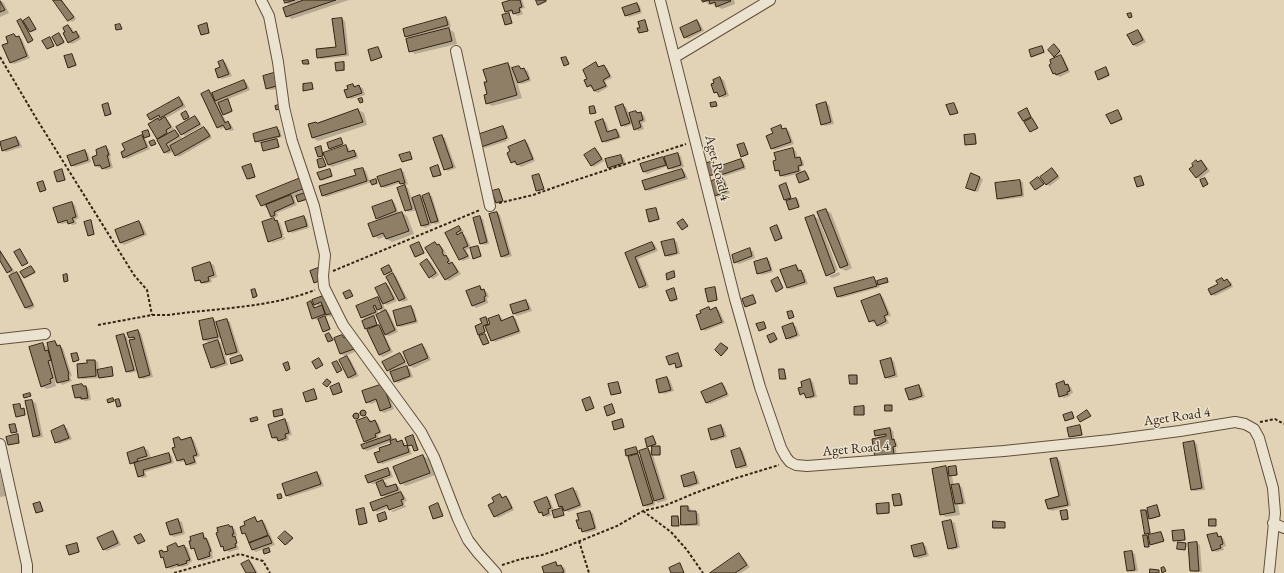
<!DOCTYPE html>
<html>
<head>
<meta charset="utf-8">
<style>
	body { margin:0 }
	canvas { display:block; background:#e2d3b6 }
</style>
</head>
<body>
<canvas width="1284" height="573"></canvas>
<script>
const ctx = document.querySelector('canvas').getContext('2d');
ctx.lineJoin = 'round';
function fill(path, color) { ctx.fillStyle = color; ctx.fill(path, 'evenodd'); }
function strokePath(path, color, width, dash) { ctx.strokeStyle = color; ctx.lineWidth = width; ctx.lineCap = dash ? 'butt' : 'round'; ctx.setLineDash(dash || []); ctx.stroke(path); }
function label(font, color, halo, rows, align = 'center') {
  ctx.font = font + ' "EB Garamond",serif'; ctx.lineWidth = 3; ctx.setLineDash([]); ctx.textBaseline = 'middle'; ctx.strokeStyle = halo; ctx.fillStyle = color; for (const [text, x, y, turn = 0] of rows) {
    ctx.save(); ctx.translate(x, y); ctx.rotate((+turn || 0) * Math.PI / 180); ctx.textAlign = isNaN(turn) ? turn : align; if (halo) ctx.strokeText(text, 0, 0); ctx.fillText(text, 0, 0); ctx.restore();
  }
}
fill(new Path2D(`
	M 0,0 L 4,3 L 9,13 L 0,17 Z
	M 54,0 L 62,0 L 76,19 L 72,22 L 69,20 Z
	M 285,0 L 349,0 L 292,19 L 287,16 L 292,6 L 286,3 Z
	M 514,0 L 522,0 L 525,8 L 521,9 L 523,14 L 517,16 L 513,12 L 509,13 L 506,11 Z
	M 537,0 L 546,0 L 547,2 L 540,5 Z
	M 704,0 L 734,0 L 735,4 L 722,9 L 712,4 L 709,5 Z
	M 637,4 L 640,6 L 642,13 L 629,17 L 626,15 Z
	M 509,14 L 513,24 L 507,25 L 506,25 Z
	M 29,18 L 37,30 L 32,32 L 27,30 L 33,41 L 30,43 L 21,20 L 23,22 Z
	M 446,18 L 449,20 L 451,27 L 447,28 L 454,32 L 457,44 L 415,54 L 410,51 L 411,39 L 406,36 Z
	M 342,19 L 345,21 L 349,56 L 321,59 L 318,57 L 337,48 Z
	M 645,21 L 649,31 L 641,33 L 640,33 L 641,28 Z
	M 697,21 L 700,23 L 704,31 L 688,39 L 685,37 Z
	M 207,24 L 210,33 L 203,35 L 202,34 Z
	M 68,26 L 72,28 L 74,33 L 79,34 L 81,39 L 72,44 L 69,42 Z
	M 1138,31 L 1141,33 L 1146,42 L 1137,47 L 1133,45 Z
	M 59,34 L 65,43 L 59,46 L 58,45 Z
	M 14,35 L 22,39 L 30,58 L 14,64 L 11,62 L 9,43 Z
	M 50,38 L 55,46 L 49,49 L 44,41 Z
	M 1056,46 L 1061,52 L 1056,57 L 1055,56 Z
	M 1042,47 L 1045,53 L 1033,57 L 1032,56 Z
	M 378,48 L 382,58 L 373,61 L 372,60 Z
	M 72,55 L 77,66 L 70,68 L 65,57 Z
	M 1061,56 L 1064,58 L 1070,72 L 1060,77 L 1053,73 Z
	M 223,61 L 226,63 L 232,76 L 222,79 L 219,77 Z
	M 343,63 L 345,64 L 345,71 L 337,71 Z
	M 596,63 L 600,68 L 604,66 L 607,68 L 612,78 L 605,81 L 608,87 L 598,93 L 594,91 L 593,87 L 591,88 L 588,86 L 588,79 Z
	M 508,64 L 514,69 L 519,67 L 528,71 L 531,81 L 522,84 L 517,82 L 522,98 L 492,106 L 487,103 L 488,95 Z
	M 1105,68 L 1110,76 L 1101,80 L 1099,79 Z
	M 264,76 L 283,87 L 271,90 L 267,88 Z
	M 720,78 L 724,80 L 729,96 L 723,98 L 715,92 L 715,84 Z
	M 244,82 L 247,83 L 250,90 L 226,100 L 229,101 L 233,112 L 225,115 L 222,114 L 227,123 L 231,124 L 234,130 L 230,131 L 225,127 L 221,129 L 218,127 L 209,91 L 213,93 Z
	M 312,84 L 314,90 L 304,90 L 304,85 Z
	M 353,85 L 363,88 L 365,95 L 351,99 L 347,97 L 349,89 Z
	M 179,98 L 182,100 L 186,107 L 166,118 L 168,120 L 174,129 L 173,130 L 178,133 L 182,138 L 174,143 L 175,144 L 204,128 L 208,130 L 212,138 L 179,157 L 176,155 L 174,151 L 168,154 L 165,152 L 159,140 L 157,139 L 154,121 L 151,120 L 149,116 Z
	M 825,103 L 829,105 L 834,124 L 825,126 L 822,124 Z
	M 954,104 L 958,113 L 952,115 L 950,115 Z
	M 108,105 L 112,114 L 107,116 L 106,115 Z
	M 623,106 L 626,107 L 629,114 L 636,112 L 644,115 L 646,121 L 642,123 L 644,129 L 638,131 L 635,129 L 633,124 L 625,127 L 622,125 Z
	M 1027,109 L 1032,117 L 1031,118 L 1033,120 L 1037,127 L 1023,121 Z
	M 358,110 L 364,113 L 367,125 L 318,141 L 313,138 L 318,124 Z
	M 1118,111 L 1123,120 L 1113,124 L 1111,124 Z
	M 186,112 L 191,119 L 195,117 L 198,119 L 202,126 L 185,136 L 182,134 L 188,121 L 185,119 Z
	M 603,120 L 606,122 L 610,133 L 616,130 L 619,132 L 621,138 L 606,143 L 603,141 Z
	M 780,126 L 784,130 L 789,131 L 794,144 L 775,150 L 772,149 L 774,134 Z
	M 502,127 L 506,129 L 509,140 L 508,140 L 504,128 L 502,128 L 507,141 L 485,148 L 482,146 Z
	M 277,128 L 280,130 L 282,137 L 275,139 L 278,141 L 280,147 L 264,150 L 262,143 L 259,143 L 256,141 Z
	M 975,135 L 976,135 L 977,144 L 966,144 Z
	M 442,136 L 445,138 L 456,168 L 448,171 L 445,169 Z
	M 142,137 L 145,138 L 150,149 L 127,159 L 124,157 Z
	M 16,138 L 19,140 L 22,147 L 6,152 L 3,150 Z
	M 341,139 L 343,145 L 331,149 L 329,148 Z
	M 525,141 L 528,143 L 535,161 L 521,167 L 517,163 L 515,164 L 512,162 L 511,152 Z
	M 744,144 L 749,155 L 743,157 L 742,156 Z
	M 106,147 L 109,149 L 111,156 L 110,157 L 113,168 L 106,170 L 102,167 L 99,168 L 96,166 L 99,155 Z
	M 320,147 L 323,154 L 346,147 L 349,148 L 350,152 L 354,151 L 357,153 L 358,158 L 332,167 L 328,165 L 327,155 L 319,157 Z
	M 595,149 L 598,151 L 604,161 L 594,167 L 591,165 Z
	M 793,149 L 796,151 L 798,158 L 803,160 L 804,166 L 800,167 L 802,173 L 807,172 L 810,180 L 801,183 L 797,174 L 785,177 L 781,176 L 780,172 L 776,171 Z
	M 85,151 L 88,153 L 91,162 L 75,167 L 71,165 Z
	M 410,153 L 413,160 L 402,162 Z
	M 677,154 L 681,156 L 684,167 L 672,170 L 668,166 L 647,174 L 644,172 L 663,158 L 666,160 Z
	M 621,156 L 624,158 L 626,165 L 612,169 L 609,167 Z
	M 323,159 L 327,166 L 321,168 L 320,167 Z
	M 741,160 L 744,162 L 746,169 L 725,176 L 721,174 Z
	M 1201,161 L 1204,163 L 1210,171 L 1200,179 L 1196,177 L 1195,166 Z
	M 712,162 L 717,174 L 710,176 L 708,176 Z
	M 250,165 L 256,177 L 249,180 L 248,179 Z
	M 438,166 L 442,175 L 435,177 L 434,177 Z
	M 363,169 L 366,171 L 370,182 L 376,180 L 378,184 L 374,185 L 372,182 L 326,197 L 323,195 L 357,176 Z
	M 1052,169 L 1055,171 L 1060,178 L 1050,186 L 1046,184 Z
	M 62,170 L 66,180 L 60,182 L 58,182 Z
	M 330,170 L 333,177 L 322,181 L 321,180 L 319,173 Z
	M 401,170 L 404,172 L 408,184 L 404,186 L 400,183 L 385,188 L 381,186 Z
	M 682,170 L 685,172 L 688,179 L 649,191 L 645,189 Z
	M 539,175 L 544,189 L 538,191 L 537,190 Z
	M 303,178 L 308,200 L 300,202 L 297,196 L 294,198 L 297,205 L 277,213 L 278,216 L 275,218 L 271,216 L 268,208 L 267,208 L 261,205 Z
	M 722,178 L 725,180 L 730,193 L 719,197 L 715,195 Z
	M 980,178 L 983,179 L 978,192 L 967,188 Z
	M 1039,178 L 1044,185 L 1037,190 L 1031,183 Z
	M 1019,181 L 1023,182 L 1024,197 L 1001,200 L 998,198 Z
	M 786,184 L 792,200 L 798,199 L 800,207 L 790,209 L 787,200 L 785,200 Z
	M 405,186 L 408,188 L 412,199 L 419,196 L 425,199 L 429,195 L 432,196 L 440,223 L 435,224 L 430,221 L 431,225 L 425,228 L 422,226 L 417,210 L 409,212 L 406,210 Z
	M 392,201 L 395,203 L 399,214 L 402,213 L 407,216 L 414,234 L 392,242 L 387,239 L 386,236 L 379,239 L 374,236 L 381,220 L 377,218 Z
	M 71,203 L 75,205 L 79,218 L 75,220 L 77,224 L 72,225 L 69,222 L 62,224 L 58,222 Z
	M 656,209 L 660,220 L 651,222 L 650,221 Z
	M 825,210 L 831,213 L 852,268 L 846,271 L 840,268 Z
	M 497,213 L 500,215 L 512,256 L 505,258 L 502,256 Z
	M 813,216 L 819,219 L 838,270 L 829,274 L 829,276 L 839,272 L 840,275 L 832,278 L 827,275 Z
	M 304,217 L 307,219 L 309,228 L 292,233 L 289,231 Z
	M 479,217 L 483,219 L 489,244 L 484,245 L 481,243 Z
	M 274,219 L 280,223 L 284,235 L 270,240 L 270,242 L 269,241 Z
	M 90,221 L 95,235 L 90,236 L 89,236 Z
	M 139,222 L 142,224 L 147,235 L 124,245 L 121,243 Z
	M 777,226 L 783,239 L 777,241 L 776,240 Z
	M 459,227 L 462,229 L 464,232 L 461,233 L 465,235 L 472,249 L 479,248 L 482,257 L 474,258 L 470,248 L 466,250 L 470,258 L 463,261 L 460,259 L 446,233 Z
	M 285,237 L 285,239 L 272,243 L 271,242 Z
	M 673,240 L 677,242 L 680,254 L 669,257 L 666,255 Z
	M 419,243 L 425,253 L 417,257 L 415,256 Z
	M 435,243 L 442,247 L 446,253 L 444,255 L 449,258 L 451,263 L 455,265 L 461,274 L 449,281 L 446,279 Z
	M 652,243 L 655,245 L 658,251 L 638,259 L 649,287 L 643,289 L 639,287 L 626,254 Z
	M 0,250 L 15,272 L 11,274 L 8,272 L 0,259 Z
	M 749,250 L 753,251 L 755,258 L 739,264 L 735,262 Z
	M 767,259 L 770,261 L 773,272 L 762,275 L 758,273 Z
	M 427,260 L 431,262 L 439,275 L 433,279 L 430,277 Z
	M 210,263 L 214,265 L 217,277 L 211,279 L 212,282 L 205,284 L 196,280 Z
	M 389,266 L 393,272 L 386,275 L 385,275 Z
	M 796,266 L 799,268 L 800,271 L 804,273 L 808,284 L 791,289 L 788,288 Z
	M 31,267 L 36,273 L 26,278 L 24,278 Z
	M 17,273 L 20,275 L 35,307 L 29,310 L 26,308 L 11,276 Z
	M 393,275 L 396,276 L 408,300 L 403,302 L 400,300 Z
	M 874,278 L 878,282 L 887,279 L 889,283 L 879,285 L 880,287 L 841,298 L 838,296 L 836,288 Z
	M 1222,279 L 1231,282 L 1233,287 L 1215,296 L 1212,294 Z
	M 386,284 L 389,286 L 397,301 L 387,305 L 382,302 L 386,311 L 389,313 L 398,332 L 389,336 L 384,334 L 393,352 L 383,357 L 379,355 L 376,326 L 367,329 L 366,328 L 366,320 L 362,317 L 378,298 L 383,301 ZM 377,309 L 383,313 L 379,315 ZM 377,315 L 383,329 L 378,327 L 375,318 L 372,316 Z
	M 480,287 L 487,292 L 489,297 L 487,298 L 488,303 L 476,308 L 473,306 Z
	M 715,288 L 716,289 L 718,300 L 710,302 L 709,301 Z
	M 255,290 L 258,296 L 255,298 L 253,297 Z
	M 674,290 L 678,300 L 672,302 L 670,301 Z
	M 879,295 L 883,297 L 891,316 L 886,317 L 889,323 L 881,327 L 877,325 L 876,322 L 873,323 L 870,321 Z
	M 326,296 L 336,314 L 330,317 L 327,314 L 328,316 L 326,317 L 331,330 L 325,332 L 319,319 L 317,320 L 313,318 L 311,302 L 315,304 L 316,308 L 320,307 L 315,304 Z
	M 753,297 L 756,304 L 747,307 L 746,307 Z
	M 526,301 L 529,303 L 532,311 L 517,316 L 514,314 L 511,305 Z
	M 411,307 L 414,309 L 418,323 L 401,327 L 398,326 Z
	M 709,308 L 712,310 L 716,309 L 719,310 L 725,323 L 705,331 L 702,329 Z
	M 499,316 L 502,318 L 503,321 L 513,317 L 516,319 L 521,333 L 495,342 L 491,340 L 486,325 L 484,326 L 486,332 L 479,334 L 486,318 L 490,326 Z
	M 213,319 L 216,321 L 217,323 L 227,320 L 230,322 L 240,353 L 231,356 L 227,354 L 222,338 L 208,342 L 204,340 L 200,322 Z
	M 763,323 L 767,329 L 761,331 L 760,330 Z
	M 793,325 L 796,326 L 800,336 L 790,340 L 786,338 Z
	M 138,331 L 141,333 L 153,377 L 143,379 L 140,377 L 138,371 L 130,373 L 127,371 L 124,335 L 127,337 L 136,370 L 138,369 L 134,340 L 130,337 Z
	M 329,334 L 333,339 L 342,336 L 345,338 L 357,351 L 345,356 L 341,354 L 335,340 L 330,342 L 329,342 L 326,335 Z
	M 774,334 L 778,340 L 772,343 L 771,342 Z
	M 218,341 L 221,343 L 228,365 L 215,369 L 212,367 Z
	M 55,342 L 58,344 L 59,346 L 63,348 L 72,376 L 70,377 L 72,381 L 62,385 L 58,381 L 55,382 L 56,386 L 47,389 L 41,386 L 43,344 L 49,348 Z
	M 723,345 L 728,349 L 723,355 L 722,355 Z
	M 422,346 L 425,347 L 431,360 L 414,368 L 410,366 L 405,353 Z
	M 400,354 L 403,356 L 407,364 L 397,369 L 398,370 L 407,367 L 410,369 L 413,377 L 398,383 L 395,381 L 391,372 L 387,370 Z
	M 678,354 L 683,367 L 678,368 L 676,363 L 670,364 Z
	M 241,356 L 244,361 L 234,364 L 232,363 Z
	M 347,358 L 350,359 L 359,376 L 352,379 L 349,378 Z
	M 891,359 L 894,361 L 898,377 L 889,379 L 886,377 Z
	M 95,361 L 98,362 L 99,371 L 112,368 L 114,376 L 101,378 L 82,379 L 79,377 L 88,364 Z
	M 780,370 L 785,370 L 786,379 L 781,379 Z
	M 857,376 L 858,377 L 858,384 L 851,384 Z
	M 667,378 L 670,380 L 674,391 L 664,394 L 660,392 Z
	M 810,380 L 813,382 L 817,397 L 810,399 L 806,395 L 801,394 Z
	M 1064,382 L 1071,387 L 1073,393 L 1070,394 L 1070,396 L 1064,398 L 1060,396 Z
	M 618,383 L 622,393 L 613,395 L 612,394 Z
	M 339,384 L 343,392 L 335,395 L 331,388 Z
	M 722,384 L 725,386 L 729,396 L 710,404 L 706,403 Z
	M 82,385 L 89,389 L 91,400 L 86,401 L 76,398 Z
	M 919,386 L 922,388 L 925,397 L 913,401 L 909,399 Z
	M 386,387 L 394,409 L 384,413 L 381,411 L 378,401 L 371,404 L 367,402 Z
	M 32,401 L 36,403 L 43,437 L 37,438 L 34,436 L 26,402 Z
	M 19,405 L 22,410 L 25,410 L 26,415 L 17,416 Z
	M 864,407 L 865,408 L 865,415 L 855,415 Z
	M361.5 414a2.5 2.5 0 1 1 5 0a2.5 2.5 0 1 1-5 0Z
	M 1072,413 L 1074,419 L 1066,421 L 1064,416 Z
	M354.5 416a2.5 2.5 0 1 1 5 0a2.5 2.5 0 1 1-5 0Z
	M 367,418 L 371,420 L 372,423 L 375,421 L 378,423 L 382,433 L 378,435 L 379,439 L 390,436 L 393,438 L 394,440 L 396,440 L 405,443 L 406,446 L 410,448 L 412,454 L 382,464 L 379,462 L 381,451 L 392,444 L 391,442 L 367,451 L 364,449 L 369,443 L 365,441 Z
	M 284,421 L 288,422 L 292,435 L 288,436 L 289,440 L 282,442 L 278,439 L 276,440 L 273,438 Z
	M 622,421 L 625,428 L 615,429 Z
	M 720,426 L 724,428 L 727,437 L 715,441 L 712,439 Z
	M 1080,426 L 1081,427 L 1083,435 L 1070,437 Z
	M 64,427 L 67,428 L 72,439 L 59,444 L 56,442 Z
	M 890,429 L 893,431 L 897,456 L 879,459 L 881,438 L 876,435 Z
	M 17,435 L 20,443 L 9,445 Z
	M 413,437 L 419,450 L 416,451 L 413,445 L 409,446 L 407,439 Z
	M 653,437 L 657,444 L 649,447 L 648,446 Z
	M 179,438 L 183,440 L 191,438 L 194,440 L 200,456 L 195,458 L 197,464 L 190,466 L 187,464 L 186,461 L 181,462 L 178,461 L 177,448 Z
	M 896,441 L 897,442 L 898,448 L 897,448 Z
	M 1194,442 L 1197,444 L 1205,490 L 1195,491 L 1192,490 Z
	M 660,447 L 661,448 L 661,455 L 653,455 L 667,500 L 658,503 L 654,500 L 655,505 L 647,507 L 644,505 L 635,454 L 627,455 L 636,448 L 638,452 L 648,449 L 653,452 ZM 640,453 L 642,458 L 636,454 Z
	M 144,448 L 148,450 L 151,459 L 169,454 L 172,456 L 174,463 L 145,472 L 147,477 L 142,478 L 139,476 L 135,465 L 131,463 Z
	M 740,449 L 743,451 L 748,467 L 741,469 L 737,467 Z
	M 423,456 L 429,459 L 435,475 L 406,486 L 400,483 Z
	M 1057,459 L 1060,461 L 1071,506 L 1052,511 L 1049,509 L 1060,497 Z
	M 946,467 L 957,468 L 958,475 L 952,476 L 954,486 L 959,485 L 962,487 L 966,504 L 958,505 L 960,515 L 946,517 L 941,514 Z
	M 388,469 L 391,471 L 393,477 L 382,481 L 387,483 L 388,487 L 396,485 L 399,487 L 401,491 L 399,492 L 404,495 L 407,501 L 404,502 L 405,504 L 390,509 L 390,510 L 389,508 L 377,512 L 374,510 L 387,498 L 382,495 L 377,483 L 372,484 L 369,482 Z
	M 0,473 L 6,496 L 0,497 Z
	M 317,473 L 320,475 L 324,486 L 290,497 L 287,496 Z
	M 694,473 L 697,475 L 700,484 L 688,488 L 685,486 Z
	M 573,489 L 577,491 L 582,507 L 568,512 L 560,506 Z
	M 500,495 L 503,498 L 506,497 L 509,499 L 514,510 L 498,518 L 495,516 L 495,503 Z
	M 900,495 L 902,496 L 903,505 L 896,506 L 895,506 L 893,496 Z
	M 547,498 L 550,500 L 554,510 L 549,512 L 552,515 L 547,517 L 540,513 Z
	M 40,503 L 44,511 L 38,513 L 34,505 Z
	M 438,504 L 443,516 L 435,519 L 434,518 Z
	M 888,504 L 890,505 L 890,513 L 878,514 Z
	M 405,505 L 406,507 L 393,512 L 391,511 Z
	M 1157,506 L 1161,516 L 1152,519 L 1148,517 L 1151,534 L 1145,534 L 1142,511 L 1146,511 L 1149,512 Z
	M 688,507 L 691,509 L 691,512 L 696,512 L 699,514 L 700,526 L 685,526 L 682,524 Z
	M 364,510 L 365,510 L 368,523 L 361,525 L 359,524 Z
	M 562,510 L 565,516 L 555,518 L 553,512 Z
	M 1066,511 L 1068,512 L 1069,520 L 1063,520 Z
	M 589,512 L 593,513 L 597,530 L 586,533 L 580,528 L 580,520 Z
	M 255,519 L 259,522 L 262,521 L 265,523 L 275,545 L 267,548 L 270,550 L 271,552 L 266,554 L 263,549 L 256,552 L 253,550 L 247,535 L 243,533 L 246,525 Z
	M 178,520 L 182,522 L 185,534 L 174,537 L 171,535 Z
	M 951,521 L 955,523 L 960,548 L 952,550 L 948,548 Z
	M 229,526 L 235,529 L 237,535 L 234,538 L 239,549 L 229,552 L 221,546 Z
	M 1184,531 L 1185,532 L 1186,540 L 1174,540 Z
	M 113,532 L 116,534 L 121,545 L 107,551 L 104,549 Z
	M 287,533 L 293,539 L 287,545 L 279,538 Z
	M 1161,533 L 1164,542 L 1152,545 L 1149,543 L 1150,547 L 1146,547 L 1147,536 Z
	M 203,534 L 209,541 L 213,553 L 212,553 L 213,558 L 202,561 L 199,559 L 195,550 L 192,548 Z
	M 1217,534 L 1224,539 L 1226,546 L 1223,547 L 1224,550 L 1216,552 L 1213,550 Z
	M 1197,543 L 1200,545 L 1202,572 L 1194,572 L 1191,570 L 1189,544 Z
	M 77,544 L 80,552 L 69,554 Z
	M 176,544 L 180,548 L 184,546 L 188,548 L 192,562 L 189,563 L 189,565 L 182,567 L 180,566 L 171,569 L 167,567 L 164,559 L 162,557 L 162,551 L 165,553 L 170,551 Z
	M 923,544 L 926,546 L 929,556 L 918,559 L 915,557 Z
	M 1186,544 L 1187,545 L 1186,550 L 1178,549 Z
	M 1132,552 L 1135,554 L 1138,571 L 1131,572 L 1128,570 Z
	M 739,554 L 742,556 L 750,567 L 741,573 L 711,573 Z
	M 249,561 L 252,563 L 258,573 L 247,573 Z
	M 556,563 L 560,566 L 561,566 L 565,568 L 566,573 L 545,573 Z`), '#0003');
const building = new Path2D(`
	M 53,0 L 61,0 L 74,17 L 68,21 Z
	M 284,0 L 295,0 L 285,3 Z
	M 304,0 L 336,0 L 286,17 L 283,8 Z
	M 511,0 L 520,0 L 522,7 L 519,8 L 520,12 L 513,14 L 512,10 L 505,12 L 502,3 Z
	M 536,0 L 546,0 L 546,1 L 538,5 Z
	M 702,0 L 730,0 L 731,1 L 716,7 L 715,2 L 710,4 L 709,0 L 703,2 Z
	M 0,1 L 5,10 L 0,12 Z
	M 637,3 L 640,11 L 625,16 L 622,8 Z
	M 509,13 L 512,23 L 505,25 L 502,15 Z
	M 1131,13 L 1132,17 L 1129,18 L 1127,14 Z
	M 29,17 L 36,29 L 30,32 L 23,21 Z
	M 446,17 L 448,25 L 405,37 L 403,29 Z
	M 342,18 L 346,54 L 317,58 L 316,49 L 336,47 L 332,19 Z
	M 21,19 L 33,40 L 28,43 L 17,21 Z
	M 645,20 L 648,31 L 639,33 L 637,28 L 640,28 L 638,22 Z
	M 697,20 L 701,30 L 684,38 L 680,28 Z
	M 207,23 L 209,33 L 201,35 L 198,26 Z
	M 120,24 L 122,29 L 116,30 L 115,25 Z
	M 68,25 L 73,33 L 76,31 L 79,37 L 68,43 L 63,33 L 65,32 L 63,28 Z
	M 449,28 L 452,41 L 409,52 L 406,39 Z
	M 1138,30 L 1143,40 L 1133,45 L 1127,35 Z
	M 59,33 L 64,42 L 57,46 L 52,37 Z
	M 14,34 L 16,37 L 19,36 L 27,56 L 10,63 L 2,45 L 8,43 L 6,37 Z
	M 50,37 L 54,46 L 47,49 L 42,41 Z
	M 1054,44 L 1060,51 L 1054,57 L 1048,50 Z
	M 1042,46 L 1044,52 L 1031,57 L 1029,50 Z
	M 378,47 L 382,57 L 371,61 L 368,50 Z
	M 72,54 L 76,65 L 68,68 L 64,56 Z
	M 1061,55 L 1068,70 L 1056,75 L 1055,73 L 1053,74 L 1049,65 L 1051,64 L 1050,60 Z
	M 566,57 L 569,64 L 564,66 L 561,58 Z
	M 223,60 L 229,74 L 218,78 L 215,69 L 220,67 L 218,62 Z
	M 308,60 L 309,64 L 303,64 L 302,61 Z
	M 344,62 L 344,70 L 336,71 L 335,63 Z
	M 596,62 L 598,67 L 604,65 L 610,76 L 603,80 L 606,86 L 594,91 L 591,85 L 587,87 L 584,80 L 587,79 L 583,70 Z
	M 508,63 L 517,95 L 486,104 L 484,95 L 487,94 L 484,82 L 487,82 L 483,70 Z
	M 519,66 L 521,69 L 524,68 L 529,79 L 518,83 L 512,68 Z
	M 1106,67 L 1109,75 L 1098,80 L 1095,72 Z
	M 277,72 L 280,85 L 266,89 L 263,76 Z
	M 720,77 L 726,94 L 719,97 L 717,92 L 714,93 L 711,84 L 714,83 L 713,80 Z
	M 244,80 L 247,88 L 215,101 L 212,93 Z
	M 312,83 L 313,89 L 303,91 L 303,84 Z
	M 353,84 L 354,87 L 359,85 L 362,93 L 347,98 L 344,90 L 348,89 L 347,86 Z
	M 209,90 L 225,123 L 228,121 L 231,128 L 226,130 L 223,125 L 217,128 L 201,94 Z
	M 179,97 L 183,105 L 160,118 L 159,115 L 150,120 L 147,115 Z
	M 362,98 L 363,102 L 360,103 L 358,99 Z
	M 228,99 L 232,111 L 223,115 L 218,103 Z
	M 716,102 L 717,106 L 711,107 L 710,103 Z
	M 826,102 L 831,122 L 821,125 L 816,105 Z
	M 108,103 L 111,114 L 105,116 L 102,105 Z
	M 954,103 L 958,113 L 950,115 L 946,105 Z
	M 282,104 L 284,108 L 276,110 L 275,106 Z
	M 623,104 L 630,123 L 621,126 L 615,107 Z
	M 594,106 L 596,113 L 590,114 L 589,107 Z
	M 1027,108 L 1031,117 L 1023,121 L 1018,113 Z
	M 358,109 L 363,122 L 312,138 L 308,124 L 316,122 L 317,123 Z
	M 1118,110 L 1122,119 L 1111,124 L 1106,115 Z
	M 186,111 L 189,117 L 184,120 L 181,114 Z
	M 636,111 L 637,113 L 641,112 L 643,120 L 639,121 L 641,127 L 634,130 L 629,113 Z
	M 195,116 L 200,124 L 181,135 L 176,127 Z
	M 165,117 L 171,127 L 166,130 L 167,133 L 157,139 L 148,124 L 158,118 L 159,120 Z
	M 1032,118 L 1038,128 L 1030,132 L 1024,122 Z
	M 603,119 L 607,132 L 616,129 L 619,137 L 602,142 L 595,122 Z
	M 781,125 L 782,129 L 786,128 L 791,142 L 771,149 L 766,136 L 773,133 L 771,129 Z
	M 503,126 L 507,138 L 481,147 L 477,135 Z
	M 204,127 L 210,136 L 175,156 L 170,146 Z
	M 277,127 L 280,136 L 255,142 L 253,134 Z
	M 148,130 L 150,136 L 144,138 L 142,132 Z
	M 175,130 L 179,136 L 166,144 L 170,150 L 164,153 L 157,140 Z
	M 975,134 L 976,144 L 965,145 L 964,135 Z
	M 142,135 L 147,147 L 123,158 L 121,152 L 125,150 L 122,144 Z
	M 442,135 L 453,167 L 444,170 L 433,138 Z
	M 16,137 L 19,145 L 2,151 L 0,142 Z
	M 341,138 L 343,144 L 329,149 L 327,143 Z
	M 277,139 L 279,147 L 263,151 L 261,143 Z
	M 154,140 L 156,144 L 151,146 L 149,142 Z
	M 525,140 L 533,159 L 517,165 L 515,161 L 511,163 L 507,153 L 510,151 L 508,147 Z
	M 744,143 L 748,154 L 741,157 L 737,145 Z
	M 346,145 L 348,152 L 354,150 L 356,156 L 328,165 L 323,153 Z
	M 106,146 L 109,155 L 107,155 L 110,166 L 102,169 L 100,165 L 95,166 L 92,157 L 97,155 L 96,150 Z
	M 321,146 L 323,156 L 318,157 L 315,148 Z
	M 595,148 L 602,159 L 591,166 L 584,155 Z
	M 793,148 L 795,158 L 800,157 L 802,165 L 798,166 L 799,171 L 780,176 L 779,170 L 775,171 L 773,161 L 776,160 L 774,153 Z
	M 85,150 L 88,160 L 71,166 L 67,156 Z
	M 410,152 L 412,159 L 402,162 L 399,155 Z
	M 678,153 L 681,165 L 668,169 L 664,157 Z
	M 621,155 L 623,163 L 608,168 L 605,159 Z
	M 663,157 L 666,165 L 643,172 L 640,164 Z
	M 323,158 L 326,166 L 319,168 L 317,160 Z
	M 741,159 L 744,167 L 721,175 L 718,167 Z
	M 1196,160 L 1198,162 L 1201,160 L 1207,169 L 1196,178 L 1189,169 L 1193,166 L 1192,164 Z
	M 713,161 L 716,174 L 708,176 L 704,164 Z
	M 251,164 L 255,177 L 247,179 L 242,167 Z
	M 438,165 L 441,175 L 433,177 L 430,168 Z
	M 363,168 L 367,181 L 322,196 L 319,186 L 356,175 L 354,170 Z
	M 1052,168 L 1058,176 L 1046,185 L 1040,177 Z
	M 62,169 L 65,180 L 57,182 L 54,172 Z
	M 330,169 L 332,176 L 320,180 L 317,173 Z
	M 401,169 L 405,183 L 400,184 L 399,181 L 381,187 L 377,177 Z
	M 682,169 L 685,177 L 645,190 L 642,181 Z
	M 805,171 L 809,179 L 799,183 L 796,175 Z
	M 971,173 L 980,177 L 975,191 L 966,188 Z
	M 539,174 L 544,189 L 536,191 L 532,176 Z
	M 1141,176 L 1144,185 L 1137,187 L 1134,178 Z
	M 303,177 L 307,187 L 261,206 L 256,196 Z
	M 722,177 L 727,191 L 715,196 L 709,182 Z
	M 1038,177 L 1044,184 L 1035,190 L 1030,183 Z
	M 1205,178 L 1208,184 L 1203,187 L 1200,180 Z
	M 376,179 L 377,183 L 372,185 L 370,181 Z
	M 1020,180 L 1022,195 L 997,199 L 995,183 Z
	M 43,181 L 46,190 L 40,192 L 37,183 Z
	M 786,183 L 791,198 L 784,200 L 779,186 Z
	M 405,185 L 412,209 L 405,211 L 397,188 Z
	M 499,189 L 503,201 L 496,203 L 492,191 Z
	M 305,193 L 307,199 L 298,202 L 296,196 Z
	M 429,193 L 438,221 L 431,223 L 422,196 Z
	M 291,195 L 294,203 L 274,212 L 275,215 L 271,217 L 266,205 Z
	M 420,195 L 429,224 L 421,226 L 412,198 Z
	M 796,198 L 799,207 L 789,210 L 786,201 Z
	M 392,200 L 396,211 L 376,219 L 372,207 Z
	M 72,202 L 76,217 L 72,218 L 74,222 L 68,224 L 67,220 L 58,223 L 53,208 Z
	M 656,208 L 659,219 L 649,222 L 646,210 Z
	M 826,209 L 848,265 L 840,268 L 817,212 Z
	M 402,212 L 409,231 L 386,239 L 383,233 L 373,237 L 368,224 Z
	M 497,212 L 509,254 L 501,257 L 489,214 Z
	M 814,215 L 835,272 L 826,276 L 805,218 Z
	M 304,216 L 307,226 L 288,232 L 285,222 Z
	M 480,216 L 487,242 L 480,244 L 473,218 Z
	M 274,218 L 275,221 L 277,220 L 282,237 L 268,242 L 262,222 Z
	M 683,219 L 688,226 L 682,230 L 677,223 Z
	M 91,220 L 94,234 L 88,236 L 84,222 Z
	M 139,221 L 144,234 L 120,243 L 115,230 Z
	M 777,225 L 782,238 L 775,241 L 770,228 Z
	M 459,226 L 461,230 L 456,233 L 457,235 L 462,232 L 468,246 L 463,248 L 468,256 L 459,260 L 445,233 Z
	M 674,239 L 677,253 L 665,256 L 661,242 Z
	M 419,242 L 424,253 L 415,257 L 410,246 Z
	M 435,242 L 437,245 L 439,244 L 443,251 L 442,252 L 444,256 L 446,255 L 449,261 L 447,262 L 449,264 L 452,262 L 458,272 L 445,280 L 425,248 Z
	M 652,242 L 655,249 L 635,257 L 646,285 L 639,288 L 625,253 Z
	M 478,246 L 481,256 L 473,259 L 470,248 Z
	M 750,248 L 752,256 L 734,263 L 732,255 Z
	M 20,249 L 28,263 L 22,266 L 14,252 Z
	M 0,251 L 12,270 L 7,273 L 0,261 Z
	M 767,258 L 771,270 L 757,274 L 754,262 Z
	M 427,259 L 436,273 L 429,278 L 420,264 Z
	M 210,262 L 214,275 L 208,277 L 209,281 L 201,283 L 200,280 L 195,281 L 192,268 Z
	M 389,265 L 392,271 L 384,275 L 381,269 Z
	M 796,265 L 798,271 L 801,270 L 805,282 L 787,288 L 780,270 Z
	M 31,266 L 35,272 L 24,278 L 20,272 Z
	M 318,268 L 322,280 L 314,283 L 310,271 Z
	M 674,271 L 675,277 L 667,280 L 666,274 Z
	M 17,272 L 33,305 L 25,308 L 9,276 Z
	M 393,273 L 405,298 L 399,301 L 386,277 Z
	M 67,274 L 68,281 L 64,282 L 63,275 Z
	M 778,277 L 783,288 L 776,292 L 771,281 Z
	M 874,277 L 877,286 L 837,297 L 834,288 Z
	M 887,278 L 888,282 L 878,285 L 877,281 Z
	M 1222,278 L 1224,281 L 1227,279 L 1231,285 L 1211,295 L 1208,289 L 1218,284 L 1216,281 Z
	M 386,283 L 394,299 L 383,304 L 375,288 Z
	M 480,286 L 481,290 L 484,289 L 486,296 L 484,297 L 485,301 L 472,306 L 466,291 Z
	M 715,287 L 717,300 L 708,302 L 705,289 Z
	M 674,288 L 677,299 L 670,301 L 666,291 Z
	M 255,289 L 257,296 L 253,298 L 251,290 Z
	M 350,290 L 353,296 L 346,299 L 343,293 Z
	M 880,294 L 888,314 L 884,316 L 886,321 L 877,326 L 874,320 L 869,322 L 861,301 Z
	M 326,295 L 333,313 L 326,315 L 321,302 L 314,305 L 312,300 Z
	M 753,295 L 756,303 L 745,307 L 742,299 Z
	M 378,297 L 382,308 L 377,310 L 375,305 L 373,306 L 376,312 L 361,318 L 356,306 Z
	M 526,300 L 529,309 L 513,314 L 510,305 Z
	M 311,301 L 314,308 L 322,305 L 325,314 L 312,319 L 307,303 Z
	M 411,306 L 416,321 L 397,326 L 393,311 Z
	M 709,307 L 710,310 L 716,307 L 722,322 L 701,330 L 696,315 L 701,313 L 700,311 Z
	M 386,310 L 395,330 L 385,335 L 376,315 Z
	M 792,311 L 794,317 L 789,319 L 787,312 Z
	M 499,315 L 501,321 L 513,316 L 519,331 L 491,341 L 485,326 L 490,324 L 488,319 Z
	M 325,316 L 330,329 L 323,332 L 318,319 Z
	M 374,316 L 377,325 L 365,329 L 362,321 Z
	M 486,317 L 488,324 L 483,326 L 485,332 L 478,335 L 475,326 L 482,323 L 480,319 Z
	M 213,318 L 218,337 L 203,340 L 199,321 Z
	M 227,319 L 237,352 L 226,355 L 216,322 Z
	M 764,322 L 766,328 L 759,331 L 756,324 Z
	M 793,323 L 797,335 L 786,339 L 782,327 Z
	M 379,325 L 390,350 L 379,355 L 367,330 Z
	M 138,330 L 150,375 L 139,378 L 129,340 L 135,339 L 134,337 L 129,338 L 127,333 Z
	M 329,333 L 333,340 L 328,342 L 325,335 Z
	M 774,333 L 777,339 L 770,343 L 767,336 Z
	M 124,334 L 134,370 L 126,372 L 116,336 Z
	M 485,334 L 489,343 L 483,345 L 479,336 Z
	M 342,335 L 344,338 L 349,336 L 354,349 L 340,354 L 334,338 Z
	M 218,340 L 225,363 L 211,368 L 203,345 Z
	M 55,341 L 57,346 L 60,345 L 69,374 L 68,375 L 69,380 L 57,383 L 47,343 Z
	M 43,343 L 45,351 L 48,350 L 51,360 L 48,361 L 53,378 L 50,379 L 51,383 L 41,387 L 29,347 Z
	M 721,343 L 728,348 L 721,356 L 715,350 Z
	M 422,344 L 428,358 L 409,366 L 403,352 Z
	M 77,353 L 79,360 L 73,362 L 71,354 Z
	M 400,353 L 405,362 L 387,371 L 382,362 Z
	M 678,353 L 682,366 L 676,368 L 675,363 L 669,365 L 666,357 Z
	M 241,355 L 243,360 L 231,364 L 230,359 Z
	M 347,356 L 356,374 L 348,378 L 339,360 Z
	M 319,358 L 323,365 L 316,369 L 312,362 Z
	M 891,358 L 895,375 L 885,378 L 880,361 Z
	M 87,360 L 95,360 L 96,376 L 78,378 L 77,364 L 87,363 Z
	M 337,361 L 342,370 L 337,373 L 332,363 Z
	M 288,362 L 290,369 L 286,371 L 283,364 Z
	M 407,366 L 410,376 L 394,382 L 390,372 Z
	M 112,367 L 113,376 L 99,378 L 97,370 Z
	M 779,369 L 784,369 L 786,379 L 780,379 Z
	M 849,375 L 857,375 L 857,384 L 850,384 Z
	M 667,377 L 671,390 L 659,393 L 656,380 Z
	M 327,379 L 331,382 L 327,387 L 323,384 Z
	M 810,379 L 814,396 L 806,398 L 804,393 L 800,395 L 798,388 L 802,387 L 801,382 Z
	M 1064,381 L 1065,385 L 1068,384 L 1070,391 L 1067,392 L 1068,394 L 1059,397 L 1056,384 Z
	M 618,382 L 621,393 L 611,395 L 608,384 Z
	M 339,383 L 342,392 L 333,395 L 330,387 Z
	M 722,383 L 727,394 L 706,403 L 701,392 Z
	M 82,384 L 83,386 L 86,386 L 88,398 L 81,399 L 81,397 L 75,398 L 72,386 Z
	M 383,384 L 391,407 L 380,411 L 376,399 L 366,403 L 362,391 Z
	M 919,385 L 922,396 L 909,400 L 905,389 Z
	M 314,389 L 317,399 L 306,402 L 303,393 Z
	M 30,393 L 31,396 L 24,398 L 23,395 Z
	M 590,397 L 594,408 L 586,411 L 582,400 Z
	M 113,398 L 114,401 L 108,403 L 107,400 Z
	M 119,399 L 121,406 L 117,407 L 115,400 Z
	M 32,400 L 40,435 L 33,437 L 25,401 Z
	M 20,404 L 21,409 L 24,408 L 25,415 L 16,417 L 13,405 Z
	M 612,404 L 615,413 L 607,416 L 604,407 Z
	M 885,405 L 892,405 L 892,411 L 885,411 Z
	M 864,406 L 864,415 L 854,415 L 854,407 Z
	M 282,409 L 283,415 L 274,417 L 273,411 Z
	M360 413a3 3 0 1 1 6 0a3 3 0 1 1-6 0Z
	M 1087,410 L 1091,416 L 1080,422 L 1077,417 Z
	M 1072,412 L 1074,418 L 1065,421 L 1063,415 Z
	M353 416a3 3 0 1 1 6 0a3 3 0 1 1-6 0Z
	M 257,417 L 258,420 L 251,422 L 250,419 Z
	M 367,417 L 370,422 L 375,420 L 380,432 L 375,434 L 376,437 L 364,442 L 356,421 Z
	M 285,419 L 289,433 L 285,434 L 286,438 L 278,441 L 277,437 L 272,438 L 268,425 Z
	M 622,419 L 624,427 L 614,430 L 612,422 Z
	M 15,424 L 17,432 L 11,433 L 9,425 Z
	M 64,425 L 69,438 L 55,443 L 51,431 Z
	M 721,425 L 724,436 L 711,440 L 708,429 Z
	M 1080,425 L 1082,435 L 1069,437 L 1067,428 Z
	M 890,428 L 892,440 L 894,439 L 896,446 L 893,447 L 894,454 L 875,458 L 872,439 L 886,436 L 886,434 L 875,436 L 874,431 Z
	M 18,434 L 19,443 L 8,445 L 6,437 Z
	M 390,435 L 391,439 L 363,449 L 361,445 Z
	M 413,435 L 418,450 L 414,451 L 412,445 L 408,446 L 405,438 Z
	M 653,436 L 656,444 L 647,447 L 645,439 Z
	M 179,437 L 181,440 L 191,437 L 197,455 L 193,456 L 195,462 L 186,465 L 184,459 L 177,461 L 172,448 L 175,447 L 173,439 Z
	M 396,439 L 397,442 L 402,440 L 404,446 L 407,445 L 409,452 L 378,463 L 374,453 L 380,451 L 379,448 L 391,444 L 390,441 Z
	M 1194,441 L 1202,488 L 1191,490 L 1183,443 Z
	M 652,446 L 660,446 L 660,455 L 652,455 Z
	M 144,447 L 147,456 L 137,459 L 138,461 L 130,464 L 127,453 Z
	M 636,447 L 638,453 L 626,456 L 625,450 Z
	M 648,448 L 664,498 L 654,501 L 639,451 Z
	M 740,448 L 746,465 L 736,468 L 731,451 Z
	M 169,453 L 171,462 L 143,470 L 144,475 L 138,477 L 134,463 Z
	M 638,454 L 653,503 L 643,506 L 628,457 Z
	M 423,455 L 430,473 L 400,484 L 393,467 Z
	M 1057,458 L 1068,505 L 1048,509 L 1045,500 L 1059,496 L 1050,459 Z
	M 946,466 L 955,512 L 940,515 L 932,469 Z
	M 956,466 L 957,475 L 949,476 L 948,467 Z
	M 388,468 L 390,475 L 368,483 L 365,476 Z
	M 317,472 L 321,484 L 286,496 L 282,484 Z
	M 694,472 L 697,483 L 684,487 L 681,476 Z
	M 383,480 L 386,487 L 396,484 L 398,490 L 381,496 L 376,483 Z
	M 959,484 L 963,503 L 955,504 L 951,485 Z
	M 573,488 L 580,505 L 564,511 L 562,506 L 559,507 L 555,495 Z
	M 401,492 L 404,499 L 401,500 L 403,505 L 389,510 L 387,505 L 373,511 L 370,503 Z
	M 281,494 L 282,498 L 278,499 L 277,495 Z
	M 500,494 L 502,498 L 506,496 L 512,508 L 494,517 L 488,505 L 494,502 L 492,498 Z
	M 900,494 L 902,505 L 894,506 L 892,495 Z
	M 547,497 L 551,508 L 548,509 L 549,513 L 543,516 L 542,512 L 539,513 L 534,502 Z
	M 40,502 L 43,511 L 36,513 L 33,504 Z
	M 438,503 L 443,516 L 433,519 L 429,507 Z
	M 889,503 L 889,513 L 877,514 L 876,504 Z
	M 1157,505 L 1160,516 L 1149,519 L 1147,508 Z
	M 681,506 L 688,506 L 688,511 L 696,511 L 697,524 L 681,525 Z
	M 364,508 L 367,523 L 359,525 L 356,510 Z
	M 562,508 L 564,515 L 554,518 L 552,511 Z
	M 1067,510 L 1068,519 L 1062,520 L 1060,511 Z
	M 1141,510 L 1146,510 L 1150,533 L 1145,534 Z
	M 590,511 L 595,528 L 582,532 L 581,528 L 579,529 L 576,520 L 579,520 L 577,514 Z
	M 385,512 L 387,519 L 379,522 L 377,515 Z
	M 672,516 L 678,516 L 679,526 L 672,526 Z
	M 255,517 L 257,522 L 262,520 L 268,535 L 249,543 L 245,533 L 242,534 L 240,527 L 245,525 L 244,522 Z
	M 178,519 L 182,532 L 170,535 L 166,523 Z
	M 1209,519 L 1216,519 L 1216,526 L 1209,526 Z
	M 951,520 L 957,547 L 948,549 L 942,522 Z
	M 993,521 L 1005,522 L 1005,528 L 993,528 Z
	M 229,525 L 230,527 L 232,526 L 234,534 L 232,534 L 233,537 L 235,536 L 237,543 L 235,544 L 236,547 L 224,551 L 223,546 L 221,547 L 216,533 L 218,532 L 217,528 Z
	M 1184,530 L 1185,540 L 1173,541 L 1172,531 Z
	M 113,531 L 118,543 L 103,550 L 97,538 Z
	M 285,531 L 293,538 L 285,545 L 278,538 Z
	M 1161,532 L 1164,541 L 1150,545 L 1148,535 Z
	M 203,533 L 204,539 L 206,538 L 211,551 L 209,552 L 210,556 L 198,560 L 194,548 L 191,549 L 189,541 L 191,541 L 190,537 Z
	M 1217,533 L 1218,537 L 1221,536 L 1223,544 L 1220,545 L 1221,548 L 1212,551 L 1207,535 Z
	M 141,534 L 145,541 L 138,544 L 134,537 Z
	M 1143,535 L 1147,535 L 1149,547 L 1145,547 Z
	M 269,536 L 272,543 L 252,550 L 249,543 Z
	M 1178,542 L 1186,543 L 1185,550 L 1177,549 Z
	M 1197,542 L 1199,571 L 1190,571 L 1188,543 Z
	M 77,543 L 79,552 L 69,555 L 66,546 Z
	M 176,543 L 178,547 L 184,545 L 190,560 L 186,561 L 187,563 L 178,566 L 178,564 L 166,568 L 163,557 L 161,558 L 159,551 L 162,550 L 163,552 L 168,551 L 167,547 Z
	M 923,543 L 926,554 L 914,557 L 911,546 Z
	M 269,548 L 270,552 L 264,554 L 263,550 Z
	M 1132,551 L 1135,570 L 1127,571 L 1124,552 Z
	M 739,553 L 747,565 L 735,573 L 710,573 Z
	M 249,560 L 256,573 L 246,573 L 241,564 Z
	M 556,562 L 557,566 L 561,565 L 564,572 L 561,573 L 544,573 L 542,567 Z
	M 680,563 L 684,573 L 671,573 L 669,568 Z
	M 1164,567 L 1166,571 L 1162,573 L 1161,568 Z
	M 1150,569 L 1159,570 L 1159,573 L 1150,573 Z`);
fill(building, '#8f7f67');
strokePath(building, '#352412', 1);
const minor = new Path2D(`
	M 261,0 L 269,16 L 278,62 L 284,107 L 292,141 L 314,206 L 325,255 L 323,276 L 324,287 L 343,325 L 421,432 L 434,457 L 458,519 L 468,540 L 478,553 L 496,573
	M 660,0 L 735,299 L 760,387 L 781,448 L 786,457 L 790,462 L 796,465 L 807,466 L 1004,451 L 1110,440 L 1180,431 L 1235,422 L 1245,424 L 1254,429 L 1259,438 L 1273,488 L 1275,513 L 1269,573
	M 456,51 L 490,206
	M 675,57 L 770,0
	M 0,339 L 45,334
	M 0,444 L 27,565 L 27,573
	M 1273,523 L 1284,528`);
strokePath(minor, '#60503b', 12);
strokePath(new Path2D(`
	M 0,57 L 36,118 L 134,275 L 147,290 L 152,315
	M 499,203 L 533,195 L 564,184 L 686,144
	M 333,271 L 480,210
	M 98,325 L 152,315 L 168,315 C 217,308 269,308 315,290
	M 1260,422 L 1275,419 L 1284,424
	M 643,511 L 671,532 L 687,550 L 703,573
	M 579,541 L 589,573
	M 502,565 L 521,559 L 542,555 L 560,549 L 617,526 L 643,511 L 664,506 L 695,493 L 733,479 L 779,465
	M 174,573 L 240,554 L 263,561 L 270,573`), '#352412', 2, [3, 2]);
strokePath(minor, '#ece2d0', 10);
label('14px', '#352412', '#ece2d0', [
	["Aget Road 4",717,168,76],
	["Aget Road 4",1177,417,-8],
	["Aget Road 4",856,449,-5]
]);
</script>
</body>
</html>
